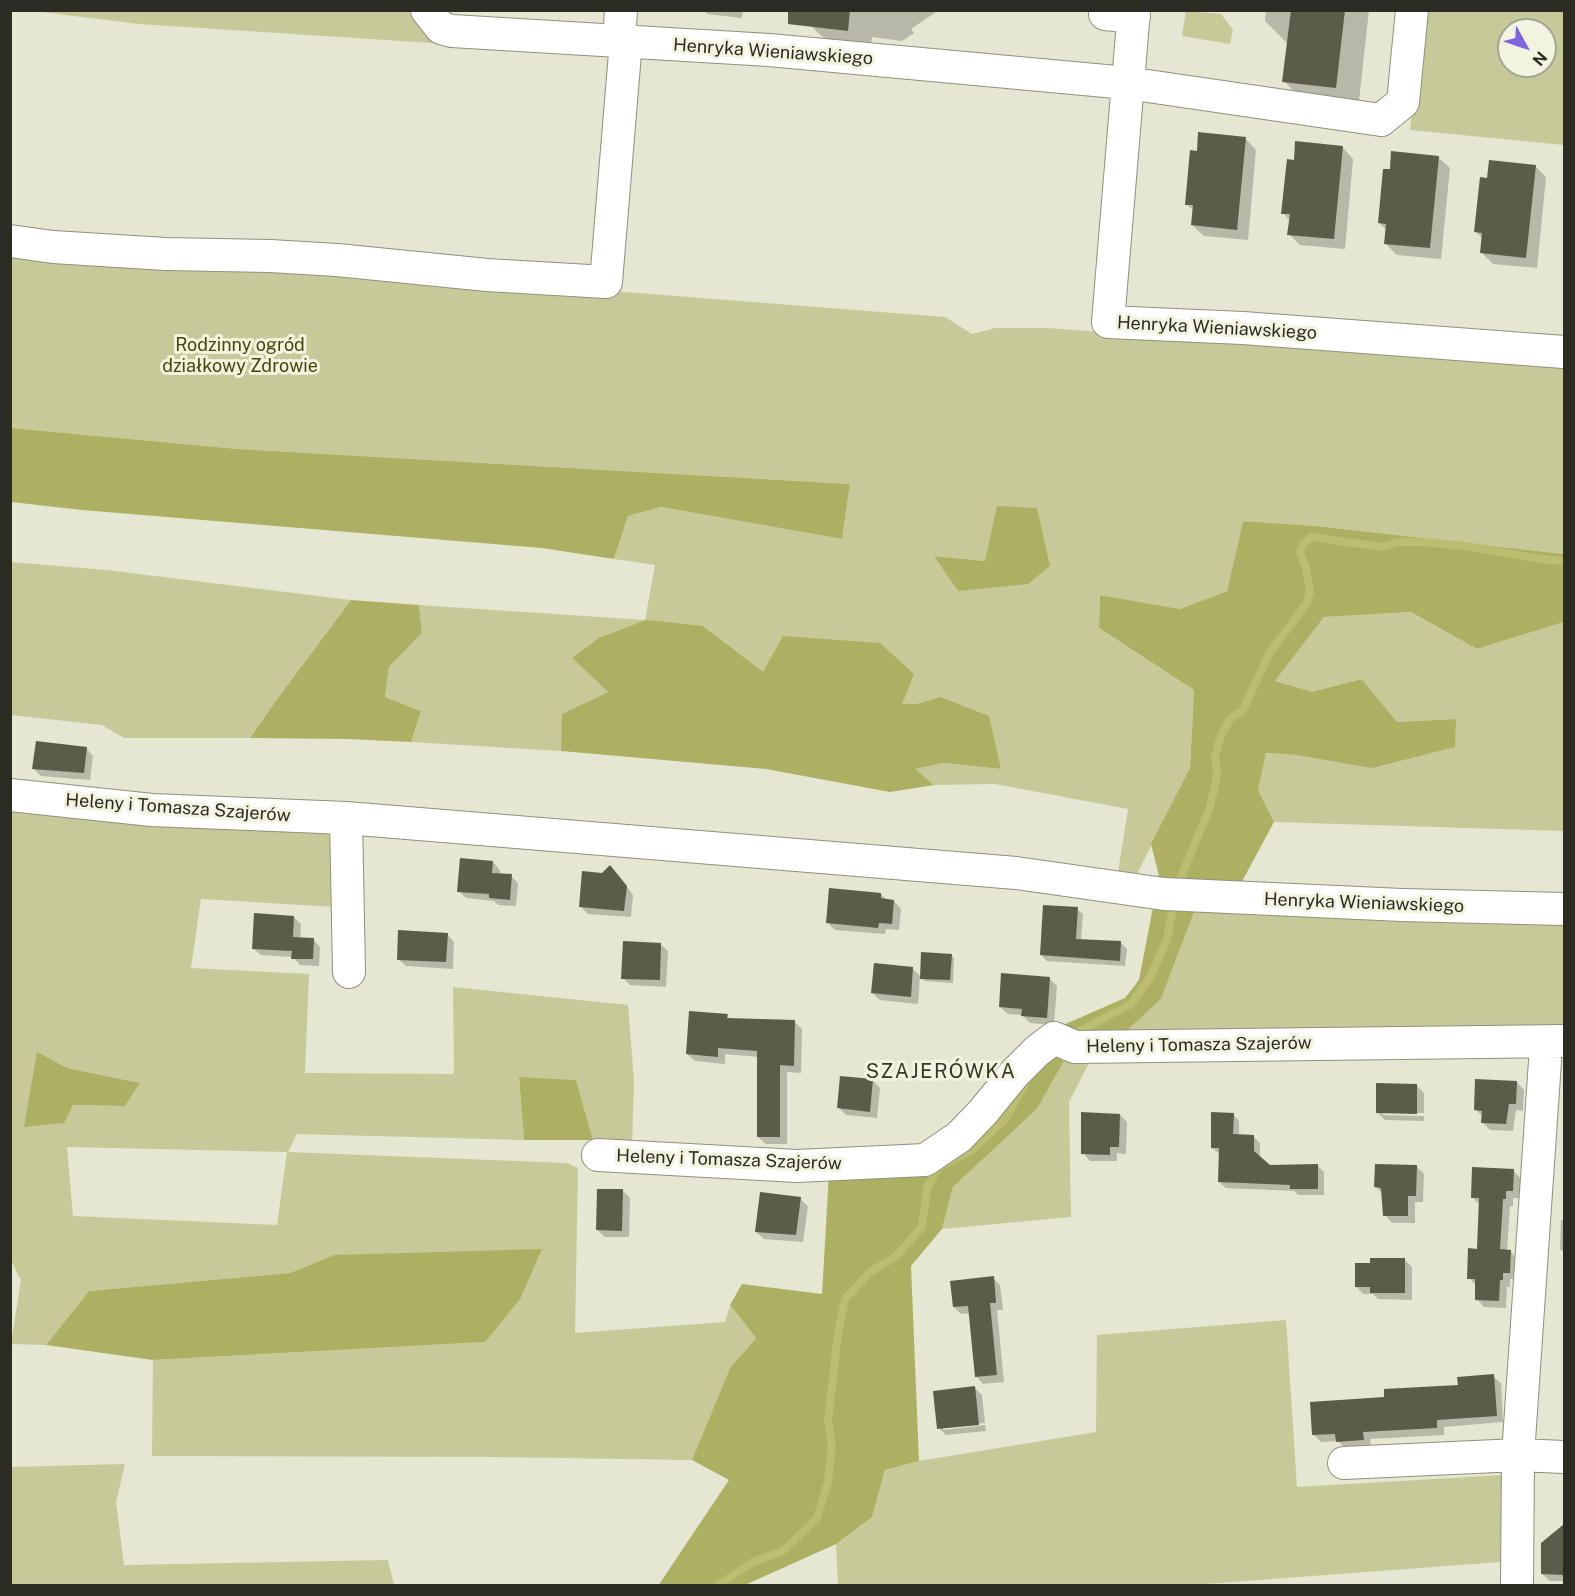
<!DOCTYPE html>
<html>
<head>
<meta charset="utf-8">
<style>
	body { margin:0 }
	#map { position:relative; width:1575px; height:1596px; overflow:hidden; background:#e5e7d2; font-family:"Public Sans",sans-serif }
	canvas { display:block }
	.frame { position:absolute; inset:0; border:12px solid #2b2c24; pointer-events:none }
	.north { position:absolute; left:1497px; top:18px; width:60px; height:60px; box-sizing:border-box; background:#f2f4df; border:2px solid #a2a494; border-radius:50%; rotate:130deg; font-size:16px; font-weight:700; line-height:24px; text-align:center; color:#2b2c24 }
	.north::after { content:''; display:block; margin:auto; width:21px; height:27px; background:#8165e0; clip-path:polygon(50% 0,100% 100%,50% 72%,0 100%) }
</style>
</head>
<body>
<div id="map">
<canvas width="1575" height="1596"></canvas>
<div class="frame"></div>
<div class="north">N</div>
</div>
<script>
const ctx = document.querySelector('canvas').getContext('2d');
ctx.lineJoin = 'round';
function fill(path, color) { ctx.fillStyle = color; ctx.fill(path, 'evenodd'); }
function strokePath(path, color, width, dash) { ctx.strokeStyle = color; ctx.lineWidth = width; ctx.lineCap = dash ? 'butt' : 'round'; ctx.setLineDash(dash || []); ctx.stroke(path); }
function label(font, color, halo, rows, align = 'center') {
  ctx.font = font + ' "Public Sans",sans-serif'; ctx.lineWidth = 6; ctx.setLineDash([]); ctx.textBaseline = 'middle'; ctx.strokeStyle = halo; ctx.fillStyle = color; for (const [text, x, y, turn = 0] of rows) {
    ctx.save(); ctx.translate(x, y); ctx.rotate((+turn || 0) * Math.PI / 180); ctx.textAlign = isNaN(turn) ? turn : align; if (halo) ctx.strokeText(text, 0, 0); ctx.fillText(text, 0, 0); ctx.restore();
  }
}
fill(new Path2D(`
	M 33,11 L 413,11 L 432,43 L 139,24 Z
	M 1186,11 L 1221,14 L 1233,30 L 1230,44 L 1182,36 Z
	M 1424,11 L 1564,11 L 1564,145 L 1410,130 ZM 1509,30 L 1545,30 L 1545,66 L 1509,66 Z
	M 10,244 L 945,317 L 972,334 L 995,328 L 1048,328 L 1564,367 L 1564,554 L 1316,526 L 1243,521 L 1227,591 L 1180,609 L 1100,595 L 1099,628 L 1194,690 L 1190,768 L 1137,874 L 1118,872 L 1128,809 L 995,784 L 934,785 L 914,769 L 943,763 L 1000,769 L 940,697 L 916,704 L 902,705 L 763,673 L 703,626 L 572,658 L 608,692 L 563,714 L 561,751 L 411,742 L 421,711 L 385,697 L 389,667 L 422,633 L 419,605 L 645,620 L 655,565 L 614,559 L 628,516 L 661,507 L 842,539 L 850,484 L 238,449 L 11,428 ZM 935,556 L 986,561 L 958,591 Z
	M 10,562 L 106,570 L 351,600 L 275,702 L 250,738 L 124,738 L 102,725 L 11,715 Z
	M 1411,612 L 1477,649 L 1564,622 L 1564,831 L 1274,822 L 1258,790 L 1265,753 L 1297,755 L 1456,719 L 1397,722 L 1362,679 L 1312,693 L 1275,681 L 1324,617 Z
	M 11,808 L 334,826 L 335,907 L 201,899 L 191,968 L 309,974 L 305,1073 L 454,1074 L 453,987 L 628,1005 L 634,1081 L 632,1148 L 593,1140 L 576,1080 L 519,1078 L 524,1140 L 297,1134 L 288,1152 L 567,1163 L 578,1168 L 575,1333 L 725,1322 L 730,1305 L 756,1338 L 730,1368 L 692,1460 L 491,1457 L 152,1456 L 153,1360 L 485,1342 L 334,1255 L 290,1273 L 89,1291 L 46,1345 L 11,1344 L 21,1280 L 11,1261 ZM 37,1053 L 67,1068 L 140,1083 L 125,1106 L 73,1105 ZM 67,1147 L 287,1152 L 277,1225 L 73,1216 Z
	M 1196,907 L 1564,919 L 1564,1031 L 1118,1039 L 1161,999 Z
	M 1064,1061 L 1090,1061 L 1069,1102 L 1071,1217 L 942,1229 L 953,1187 L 1037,1109 Z
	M 1286,1320 L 1297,1487 L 1503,1475 L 1500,1562 L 1179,1586 L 838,1586 L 836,1544 L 872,1517 L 885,1470 L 919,1461 L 1096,1432 L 1097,1335 Z
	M 125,1464 L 116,1502 L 124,1565 L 388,1560 L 394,1585 L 11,1585 L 11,1467 Z`), '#c7ca98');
fill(new Path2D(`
	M 11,428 L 238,449 L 850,484 L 842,539 L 661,507 L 628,516 L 614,559 L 542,548 L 82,510 L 11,502 Z
	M 997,506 L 1037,508 L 1050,566 L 1028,584 L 958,591 L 934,556 L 985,561 Z
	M 1243,521 L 1316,526 L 1564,554 L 1564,622 L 1477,649 L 1411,612 L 1324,617 L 1275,681 L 1312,692 L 1362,679 L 1397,722 L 1456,719 L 1455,747 L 1372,768 L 1297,755 L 1266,753 L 1258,790 L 1274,822 L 1239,887 L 1160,880 L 1151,844 L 1190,768 L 1194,690 L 1099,628 L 1100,595 L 1180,609 L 1227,591 Z
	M 351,600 L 419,605 L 422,633 L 389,667 L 385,697 L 421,711 L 411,742 L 348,739 L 250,738 L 275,702 Z
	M 646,620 L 703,626 L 763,672 L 783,636 L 880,643 L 914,674 L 902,704 L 916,704 L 940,697 L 989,716 L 1001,769 L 943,763 L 915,769 L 934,785 L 890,792 L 766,769 L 561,751 L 562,714 L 608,692 L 572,658 L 599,638 Z
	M 1154,902 L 1196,907 L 1161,999 L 1118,1039 L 1054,1029 L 1125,998 L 1139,980 Z
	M 37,1052 L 67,1068 L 140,1083 L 125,1106 L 73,1105 L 64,1123 L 24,1127 Z
	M 1047,1053 L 1064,1061 L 1037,1109 L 953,1187 L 942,1229 L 911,1266 L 919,1461 L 885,1470 L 872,1517 L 836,1544 L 745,1585 L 658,1586 L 729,1480 L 692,1460 L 730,1368 L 756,1338 L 730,1305 L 742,1284 L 822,1294 L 829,1173 L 904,1170 Z
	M 519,1077 L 576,1080 L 593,1140 L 524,1140 Z
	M 542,1249 L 520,1299 L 485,1342 L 153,1360 L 46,1345 L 89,1291 L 290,1273 L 334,1255 Z`), '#adb062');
fill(new Path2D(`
	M 704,10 L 743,10 L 742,18 L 707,14 Z
	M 813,10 L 939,10 L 911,29 L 914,33 L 902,41 L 872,37 L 870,53 L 834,48 L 811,26 Z
	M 1266,10 L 1369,10 L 1358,110 L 1306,104 L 1284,81 L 1288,44 L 1265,21 Z
	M 1245,138 L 1256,150 L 1248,240 L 1204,236 L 1192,225 L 1194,211 L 1186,204 L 1198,152 Z
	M 1342,147 L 1353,159 L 1345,249 L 1300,245 L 1289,234 L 1290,221 L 1283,213 L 1295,161 Z
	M 1438,157 L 1450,168 L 1441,259 L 1397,255 L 1386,244 L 1387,230 L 1379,223 L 1391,171 Z
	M 1535,166 L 1546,177 L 1537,268 L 1493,264 L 1481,252 L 1483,239 L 1475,231 L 1488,180 Z
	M 86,748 L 93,756 L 90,780 L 41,776 L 34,769 Z
	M 493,862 L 500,870 L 500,875 L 511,876 L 518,883 L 516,906 L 498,905 L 494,901 L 466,898 L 459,891 Z
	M 617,874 L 633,895 L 631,917 L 588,914 L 581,907 Z
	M 881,894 L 887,901 L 894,901 L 901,909 L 899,930 L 886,929 L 885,934 L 835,930 L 828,923 Z
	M 1077,909 L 1083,914 L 1081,940 L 1121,943 L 1127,949 L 1125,966 L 1047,961 L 1041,955 Z
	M 294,917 L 301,924 L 300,939 L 313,939 L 320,947 L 319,966 L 300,965 L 293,957 L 261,955 L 253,948 Z
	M 447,934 L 454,942 L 453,969 L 406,966 L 398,959 Z
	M 660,944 L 668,951 L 666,987 L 630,985 L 623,978 Z
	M 951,955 L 954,958 L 953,983 L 925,981 L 920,977 L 918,1004 L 880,1000 L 872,993 L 913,969 L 921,977 Z
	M 1049,978 L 1057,986 L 1054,1025 L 1030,1023 L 1022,1015 L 1008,1014 L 1000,1007 Z
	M 727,1016 L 731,1020 L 795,1022 L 802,1029 L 801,1073 L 787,1072 L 787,1144 L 766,1144 L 758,1137 L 758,1057 L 725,1054 L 725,1064 L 695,1061 L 687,1054 Z
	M 872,1080 L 880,1088 L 877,1118 L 846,1115 L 839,1108 Z
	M 1517,1082 L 1524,1090 L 1523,1111 L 1516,1110 L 1513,1131 L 1490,1130 L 1483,1123 L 1483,1117 L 1475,1109 Z
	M 1417,1086 L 1424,1093 L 1424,1113 L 1383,1112 L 1383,1115 L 1424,1116 L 1424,1121 L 1385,1120 L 1378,1113 Z
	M 1233,1114 L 1239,1121 L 1239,1136 L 1254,1137 L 1260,1143 L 1260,1158 L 1270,1166 L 1318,1166 L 1324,1172 L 1324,1195 L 1298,1195 L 1294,1191 L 1226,1188 L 1219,1182 L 1220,1154 L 1212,1148 Z
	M 1120,1115 L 1127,1122 L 1126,1154 L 1117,1153 L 1117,1161 L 1090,1161 L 1083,1153 Z
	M 1416,1166 L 1424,1174 L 1423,1202 L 1415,1202 L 1415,1223 L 1392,1223 L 1385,1215 L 1383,1194 L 1376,1187 Z
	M 1513,1170 L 1520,1178 L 1520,1198 L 1513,1198 L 1513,1206 L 1510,1206 L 1507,1251 L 1510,1251 L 1517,1259 L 1516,1279 L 1510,1279 L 1510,1287 L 1507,1287 L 1506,1308 L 1484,1307 L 1477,1299 L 1477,1286 L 1469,1278 L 1478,1250 L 1480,1205 L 1472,1197 Z
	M 623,1191 L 630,1198 L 629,1237 L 605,1237 L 597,1230 Z
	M 800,1199 L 808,1206 L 803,1242 L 764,1239 L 756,1232 Z
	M 1561,1220 L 1564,1220 L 1564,1252 L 1560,1249 Z
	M 1405,1260 L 1412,1267 L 1412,1300 L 1378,1299 L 1373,1294 L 1363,1294 L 1356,1286 Z
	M 993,1278 L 1000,1285 L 1003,1310 L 997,1310 L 1004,1382 L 983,1384 L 976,1376 L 970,1313 L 961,1314 L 954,1307 Z
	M 1493,1376 L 1501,1383 L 1503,1422 L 1444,1427 L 1444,1435 L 1370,1439 L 1371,1447 L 1345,1448 L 1338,1441 L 1321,1442 L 1314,1435 Z
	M 975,1388 L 982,1395 L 985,1423 L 943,1427 L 943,1430 L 985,1425 L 986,1431 L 946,1435 L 939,1428 Z
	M 1556,1533 L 1564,1533 L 1564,1581 L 1550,1581 L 1542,1574 Z`), '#0003');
strokePath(new Path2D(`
	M 1178,884 L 1210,807 L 1217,776 L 1215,757 L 1220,738 L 1230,719 L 1243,710 L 1269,654 L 1307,603 L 1310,591 L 1306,568 L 1300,552 L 1303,544 L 1311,537 L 1382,547 L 1399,542 L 1421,542 L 1466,546 L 1540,559 L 1564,561
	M 1072,1035 L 1131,1004 L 1149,979 L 1167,940 L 1174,901
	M 717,1586 L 753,1562 L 783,1551 L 817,1518 L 828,1482 L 832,1447 L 828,1421 L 838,1332 L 845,1299 L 869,1273 L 895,1257 L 922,1227 L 927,1188 L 938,1168 L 972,1150 L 1005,1119 L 1027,1081`), '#bbbd70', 8);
fill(new Path2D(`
	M 788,10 L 850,10 L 848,31 L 788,24 Z
	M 1291,10 L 1345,10 L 1336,88 L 1282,82 Z
	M 1198,132 L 1246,137 L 1237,230 L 1191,225 L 1193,205 L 1185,205 L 1190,150 L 1197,151 Z
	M 1295,141 L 1343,146 L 1334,239 L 1287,235 L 1290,214 L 1281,214 L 1287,159 L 1294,160 Z
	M 1391,151 L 1439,156 L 1430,248 L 1384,244 L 1386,224 L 1378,223 L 1383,169 L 1390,169 Z
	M 1489,160 L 1536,165 L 1526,258 L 1480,253 L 1482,233 L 1474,232 L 1480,177 L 1487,178 Z
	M 36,741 L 87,747 L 84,773 L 32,769 Z
	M 460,858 L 493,861 L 492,873 L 512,874 L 510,900 L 489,898 L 489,894 L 457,892 Z
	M 610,865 L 627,886 L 624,911 L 579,907 L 582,871 L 602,873 Z
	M 829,888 L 881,893 L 881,898 L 894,900 L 892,924 L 879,923 L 878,928 L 826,923 Z
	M 1043,905 L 1078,907 L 1076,939 L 1121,941 L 1120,961 L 1040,955 Z
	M 254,913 L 294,916 L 293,937 L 314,938 L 313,959 L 291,959 L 292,951 L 252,949 Z
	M 398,930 L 448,933 L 446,962 L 397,960 Z
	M 623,941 L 661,943 L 660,980 L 621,979 Z
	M 921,952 L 952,954 L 950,980 L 920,979 Z
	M 874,963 L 913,967 L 911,997 L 871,993 Z
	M 1001,973 L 1050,977 L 1047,1018 L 1021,1016 L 1022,1009 L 999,1007 Z
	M 689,1011 L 728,1014 L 727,1018 L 795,1020 L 794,1066 L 780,1065 L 780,1137 L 757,1137 L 757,1051 L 718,1048 L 718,1057 L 686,1054 Z
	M 840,1076 L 873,1079 L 870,1112 L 837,1108 Z
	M 1475,1079 L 1517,1081 L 1516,1104 L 1509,1104 L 1506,1124 L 1481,1123 L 1482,1111 L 1474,1110 Z
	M 1376,1083 L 1417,1084 L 1417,1114 L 1376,1113 Z
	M 1081,1112 L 1120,1114 L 1119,1147 L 1110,1147 L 1110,1155 L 1081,1154 Z
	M 1211,1112 L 1234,1113 L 1233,1134 L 1254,1135 L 1254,1151 L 1270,1165 L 1318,1164 L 1318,1189 L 1290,1189 L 1290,1185 L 1218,1182 L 1219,1148 L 1211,1148 Z
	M 1375,1164 L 1417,1165 L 1416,1196 L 1408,1196 L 1408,1216 L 1383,1216 L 1381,1188 L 1374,1187 Z
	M 1472,1167 L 1514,1169 L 1513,1191 L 1506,1191 L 1506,1199 L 1503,1199 L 1500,1249 L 1511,1250 L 1510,1273 L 1503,1273 L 1503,1280 L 1500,1280 L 1499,1301 L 1475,1300 L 1475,1279 L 1467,1279 L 1468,1248 L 1477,1249 L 1479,1198 L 1471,1198 Z
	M 597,1189 L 623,1189 L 622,1231 L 596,1230 Z
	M 760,1192 L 801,1197 L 796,1235 L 755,1232 Z
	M 1370,1258 L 1405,1258 L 1405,1293 L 1370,1293 L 1370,1287 L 1355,1287 L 1355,1263 L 1370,1263 Z
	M 994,1276 L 996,1303 L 990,1303 L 997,1375 L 975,1377 L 968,1306 L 953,1307 L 950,1281 Z
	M 1494,1374 L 1497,1416 L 1437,1420 L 1437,1428 L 1363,1432 L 1364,1440 L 1336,1442 L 1335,1434 L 1312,1435 L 1310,1402 L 1384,1397 L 1384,1389 L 1458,1385 L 1457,1377 Z
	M 975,1386 L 979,1425 L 937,1429 L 933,1391 Z
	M 1564,1524 L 1564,1575 L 1541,1574 L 1541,1543 Z`), '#5b5c4a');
const minor = new Path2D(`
	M 427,10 L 441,28 L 452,31 L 769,50 L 1127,83 L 1381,120 L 1403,102 L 1412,10
	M 1134,10 L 1108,322 L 1243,328 L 1564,352
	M 1105,14 L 1134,17
	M 619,41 L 621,10
	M 10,241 L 53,247 L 166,254 L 270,256 L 337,260 L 487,275 L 606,282 L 626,41
	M 10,795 L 152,810 L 346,818 L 1016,873 L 1164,894 L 1402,905 L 1564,909
	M 346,818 L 349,972
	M 598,1155 L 797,1166 L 925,1160 L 959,1137 L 983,1112 L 1014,1074 L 1037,1051 L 1054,1038 L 1075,1047 L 1564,1041
	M 1344,1463 L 1518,1455 L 1564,1457
	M 1517,1586 L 1518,1455 L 1545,1061`);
strokePath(minor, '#8f917e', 34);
strokePath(minor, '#fff', 32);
label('18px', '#2b2c24', '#f2f4df', [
	["Henryka Wieniawskiego",773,52,4],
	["Henryka Wieniawskiego",1217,328,3],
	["Heleny i Tomasza Szajerów",178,808,4],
	["Henryka Wieniawskiego",1364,903,2],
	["Heleny i Tomasza Szajerów",1199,1045,-1],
	["Heleny i Tomasza Szajerów",729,1160,2]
]);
label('18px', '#46470a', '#f2f4df', [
	["Rodzinny ogród",240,345],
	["działkowy Zdrowie",240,366]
]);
ctx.letterSpacing = '1.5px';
label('20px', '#363726', '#f2f4df', [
	["SZAJERÓWKA",941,1072]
]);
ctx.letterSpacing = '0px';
</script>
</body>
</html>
